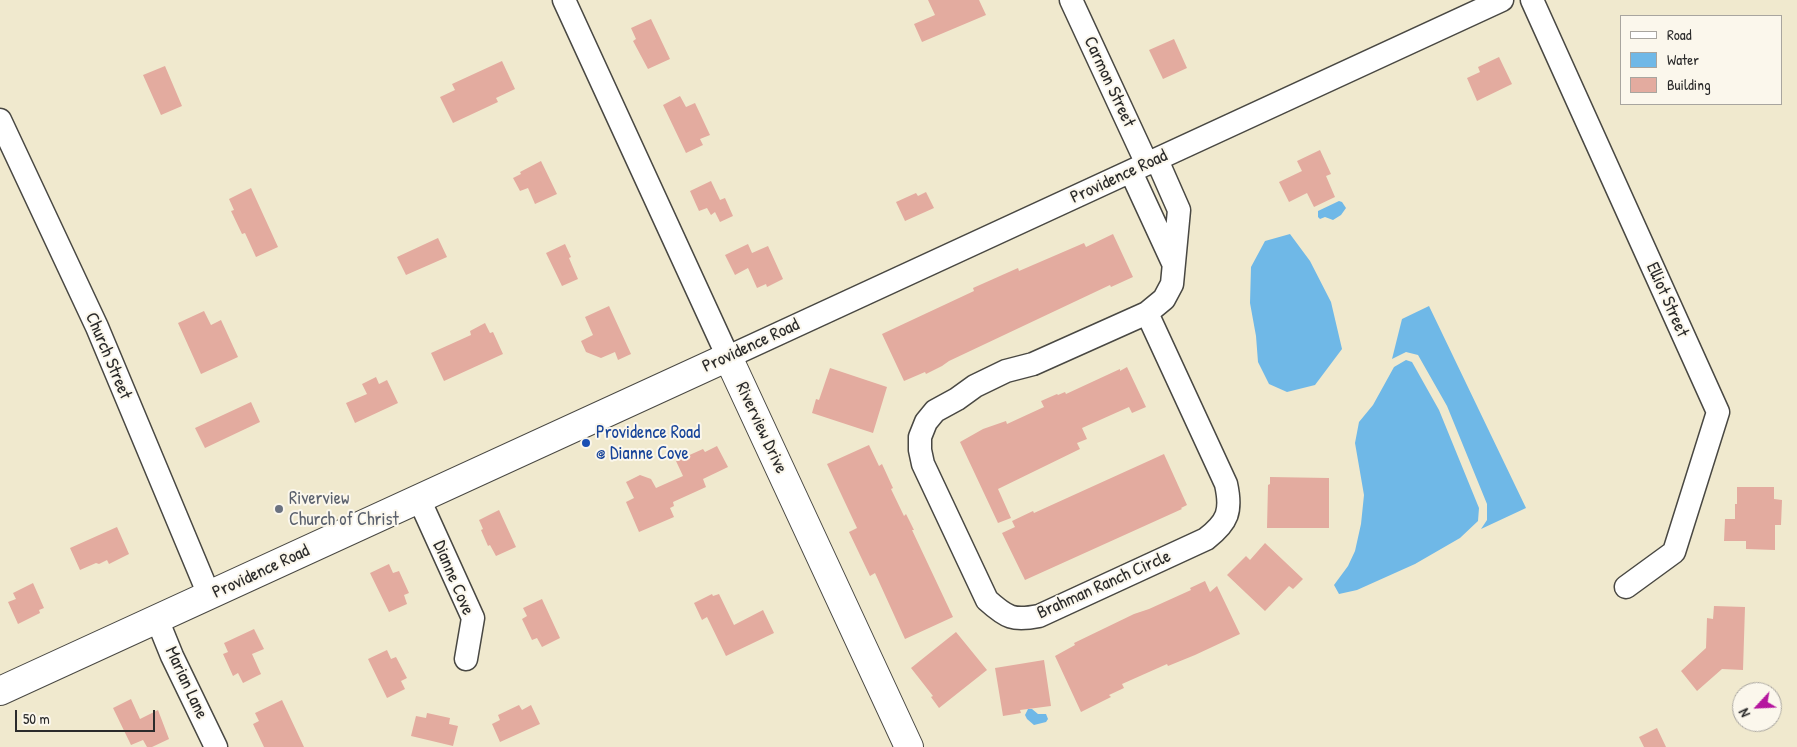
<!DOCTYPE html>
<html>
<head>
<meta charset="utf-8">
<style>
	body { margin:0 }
	#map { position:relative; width:1797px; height:747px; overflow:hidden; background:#f0e9ce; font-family:"Patrick Hand",sans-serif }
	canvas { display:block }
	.legend { position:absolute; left:1620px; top:15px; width:162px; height:90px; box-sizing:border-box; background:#fbf7ec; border:1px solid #a8a59f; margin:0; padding:6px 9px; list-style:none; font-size:15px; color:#2b2b2b }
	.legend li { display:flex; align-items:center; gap:10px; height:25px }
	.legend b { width:25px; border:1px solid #a8a59f }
	.north { position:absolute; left:1732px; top:682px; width:50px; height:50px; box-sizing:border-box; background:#fbf7ec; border:1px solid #a8a59f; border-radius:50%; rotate:245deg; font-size:14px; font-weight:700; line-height:20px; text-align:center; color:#2b2b2b }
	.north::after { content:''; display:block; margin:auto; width:18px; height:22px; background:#b5179e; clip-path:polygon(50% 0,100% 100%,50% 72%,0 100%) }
	.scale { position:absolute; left:15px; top:710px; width:140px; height:22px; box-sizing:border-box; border:2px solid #2b2b2b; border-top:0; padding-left:6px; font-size:15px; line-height:18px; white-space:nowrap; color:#2b2b2b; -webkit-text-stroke:4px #fbf7ec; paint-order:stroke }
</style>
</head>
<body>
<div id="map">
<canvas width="1797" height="747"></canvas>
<ul class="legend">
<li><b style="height:6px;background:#fff"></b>Road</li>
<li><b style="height:14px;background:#6fb8e7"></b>Water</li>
<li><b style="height:14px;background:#e3ab9f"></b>Building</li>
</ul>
<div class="north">N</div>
<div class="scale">50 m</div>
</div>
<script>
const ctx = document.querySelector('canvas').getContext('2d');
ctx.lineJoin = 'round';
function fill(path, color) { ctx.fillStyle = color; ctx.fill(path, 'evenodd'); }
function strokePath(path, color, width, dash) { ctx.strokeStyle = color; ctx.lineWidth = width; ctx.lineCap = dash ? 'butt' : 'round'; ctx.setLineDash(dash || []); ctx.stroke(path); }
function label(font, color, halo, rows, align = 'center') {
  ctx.font = font + ' "Patrick Hand",sans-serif'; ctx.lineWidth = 4; ctx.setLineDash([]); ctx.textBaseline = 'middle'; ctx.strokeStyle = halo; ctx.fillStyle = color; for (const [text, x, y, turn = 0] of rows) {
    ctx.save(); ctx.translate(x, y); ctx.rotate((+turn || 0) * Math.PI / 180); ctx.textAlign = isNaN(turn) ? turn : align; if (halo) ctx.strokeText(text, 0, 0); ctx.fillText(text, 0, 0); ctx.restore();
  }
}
fill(new Path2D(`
	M 1339,201 L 1342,202 L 1346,208 L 1341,215 L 1333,220 L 1325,217 L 1320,219 L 1318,217 L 1318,211 Z
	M 1290,234 L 1310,261 L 1331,302 L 1342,349 L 1315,385 L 1287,392 L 1269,384 L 1258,362 L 1256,336 L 1250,303 L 1251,267 L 1265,241 Z
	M 1429,306 L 1526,508 L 1481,529 L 1487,520 L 1487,504 L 1447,406 L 1418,355 L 1406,352 L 1392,359 L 1402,319 Z
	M 1406,360 L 1412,362 L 1439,410 L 1479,508 L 1478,521 L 1460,538 L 1415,564 L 1357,590 L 1339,594 L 1334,585 L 1348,566 L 1355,551 L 1361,524 L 1364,495 L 1355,443 L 1359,422 L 1373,405 L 1394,367 Z
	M 1028,709 L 1032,709 L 1038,714 L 1046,714 L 1048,719 L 1046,722 L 1034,725 L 1027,719 L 1025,715 Z`), '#6fb8e7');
fill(new Path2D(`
	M 928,0 L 979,0 L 986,15 L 922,42 L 914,24 L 935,15 Z
	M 651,19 L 670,59 L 648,69 L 633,41 L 636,39 L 631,28 Z
	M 1174,39 L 1187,68 L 1163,79 L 1149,50 Z
	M 1499,57 L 1512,84 L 1477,101 L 1467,78 L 1480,72 L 1478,67 Z
	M 502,61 L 515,89 L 496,98 L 498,102 L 453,123 L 440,97 L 455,90 L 452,84 Z
	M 165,66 L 182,106 L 161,115 L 143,75 Z
	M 680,96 L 686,107 L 695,103 L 710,135 L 700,139 L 703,145 L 686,153 L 663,105 Z
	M 1320,150 L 1331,174 L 1326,176 L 1335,197 L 1314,207 L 1307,193 L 1289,202 L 1279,182 L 1302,171 L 1297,161 Z
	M 541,161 L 557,194 L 535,204 L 528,188 L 520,191 L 513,178 L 521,174 L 520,172 Z
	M 711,181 L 720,200 L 725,198 L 733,216 L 720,222 L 715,212 L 711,215 L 707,208 L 699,211 L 690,191 Z
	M 251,188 L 278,247 L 256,257 L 245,233 L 242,234 L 231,211 L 234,210 L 229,199 Z
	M 926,192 L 934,208 L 905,221 L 896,202 L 916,193 L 918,196 Z
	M 1113,234 L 1133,277 L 1111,287 L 1110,285 L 949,361 L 942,366 L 926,374 L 925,372 L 904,381 L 882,334 L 974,291 L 973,288 L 1018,268 L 1019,271 L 1084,243 L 1086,247 Z
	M 438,238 L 447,257 L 406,275 L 397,257 Z
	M 565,244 L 571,257 L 569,258 L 578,279 L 562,286 L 546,253 Z
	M 748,244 L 752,253 L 768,246 L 783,279 L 767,287 L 766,284 L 757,288 L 748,268 L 735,275 L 725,255 Z
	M 609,306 L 631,354 L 618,360 L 615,352 L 601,358 L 586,352 L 581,341 L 593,335 L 585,317 Z
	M 204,311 L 211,325 L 221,320 L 238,357 L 201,374 L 178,323 Z
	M 485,323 L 490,333 L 493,332 L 503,354 L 444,381 L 431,353 L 471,335 L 470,331 Z
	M 1127,367 L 1146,407 L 1132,413 L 1129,407 L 1082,428 L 1087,439 L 1077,443 L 1080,449 L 998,489 L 1011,518 L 998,523 L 960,442 L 983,429 L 1006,421 L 1007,424 L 1044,407 L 1041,401 L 1057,394 L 1058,395 L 1065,392 L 1066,394 L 1120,369 L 1120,371 Z
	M 830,368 L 887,387 L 873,433 L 812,413 L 816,399 L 819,400 Z
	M 376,377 L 379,384 L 387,380 L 398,403 L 355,423 L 346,403 L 367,394 L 362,384 Z
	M 251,402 L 260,422 L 205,448 L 195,428 Z
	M 869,445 L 879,466 L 882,464 L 893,488 L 891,489 L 904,516 L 906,514 L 914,530 L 912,530 L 953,617 L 905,639 L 875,573 L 870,576 L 849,532 L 857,528 L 827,464 Z
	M 717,446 L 728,467 L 703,479 L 706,487 L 673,502 L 674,506 L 670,508 L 674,517 L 639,532 L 626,502 L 634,498 L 626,482 L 640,475 L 651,479 L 656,488 L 683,476 L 676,461 L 703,449 L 705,452 Z
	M 1164,454 L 1187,505 L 1181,508 L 1182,509 L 1025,580 L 1002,533 L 1015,527 L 1012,521 L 1033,511 L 1034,513 L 1045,508 Z
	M 1270,477 L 1329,478 L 1329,528 L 1267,528 L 1268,485 L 1270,484 Z
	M 1737,487 L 1774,487 L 1774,499 L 1782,500 L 1781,525 L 1775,525 L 1775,550 L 1746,549 L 1746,541 L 1724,541 L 1725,519 L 1735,519 L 1735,504 L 1737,504 Z
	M 499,510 L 516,547 L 496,556 L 490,545 L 488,546 L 481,530 L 483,529 L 479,520 Z
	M 117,527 L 129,554 L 109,564 L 107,560 L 99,564 L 96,563 L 80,570 L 70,548 Z
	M 1265,543 L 1303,579 L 1293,589 L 1289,586 L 1265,611 L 1227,575 L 1246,556 L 1250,560 Z
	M 389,564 L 393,573 L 399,571 L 409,593 L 404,595 L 407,604 L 389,612 L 370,573 Z
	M 1205,581 L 1210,592 L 1217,586 L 1240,634 L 1195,655 L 1168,666 L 1167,664 L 1122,684 L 1124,688 L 1109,695 L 1111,697 L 1081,712 L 1055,656 L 1075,645 L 1074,643 L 1134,614 L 1149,609 L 1191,590 L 1190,588 Z
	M 33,583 L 44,608 L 39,610 L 40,613 L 18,624 L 8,602 L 16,599 L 13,593 Z
	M 712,594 L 713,596 L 719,594 L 734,625 L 763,610 L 774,633 L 726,656 L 707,617 L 702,620 L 694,603 Z
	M 542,599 L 560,638 L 542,647 L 537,638 L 532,640 L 522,619 L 527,616 L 523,608 Z
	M 1714,606 L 1745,607 L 1743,670 L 1722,669 L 1697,691 L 1681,671 L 1706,648 L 1707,618 L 1713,619 Z
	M 254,629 L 264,649 L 252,654 L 261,674 L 243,683 L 238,673 L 233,676 L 223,654 L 228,652 L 224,643 Z
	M 956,632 L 987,670 L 939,708 L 931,697 L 933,696 L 911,668 Z
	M 387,650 L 391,659 L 396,657 L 407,678 L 401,681 L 405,689 L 387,698 L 368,659 Z
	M 1044,660 L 1051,706 L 1020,710 L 1021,713 L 1003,716 L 995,668 Z
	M 131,699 L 140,719 L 158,710 L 169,739 L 152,747 L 147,747 L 143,740 L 131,745 L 113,708 Z
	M 282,700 L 304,747 L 264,747 L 253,724 L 259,721 L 255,713 Z
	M 519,705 L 522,710 L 531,705 L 540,724 L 500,742 L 492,724 L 500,720 L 498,715 Z
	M 427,713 L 450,718 L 449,724 L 458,726 L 453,746 L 411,736 L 416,716 L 426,718 Z
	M 1657,728 L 1666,747 L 1644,747 L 1639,737 Z`), '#e3ab9f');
const minor = new Path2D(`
	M 564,0 L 728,357 L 1502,0
	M 1071,0 L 1147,164
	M 1532,0 L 1718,412 L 1674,552 L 1626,587
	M 0,120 L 97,327 L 209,595
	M 1131,172 L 1173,263
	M 1147,313 L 1226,484 C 1232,511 1228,522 1206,539 L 1039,616 C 1013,621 1007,618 987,600 L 923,464 L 920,450 L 920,437 L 926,422 L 935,411 L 957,399 L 975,386 L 1006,371 L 1033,364 L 1147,313 L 1164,299 L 1172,284 L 1179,210 L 1157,160
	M 419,499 L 473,618 L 466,659
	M 157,619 L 172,656 L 216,747`);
const tertiary = new Path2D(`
	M 0,691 L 728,357 L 909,747`);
strokePath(minor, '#494843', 25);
strokePath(tertiary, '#494843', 30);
strokePath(minor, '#fff', 22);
strokePath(tertiary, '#fff', 28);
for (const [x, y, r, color] of [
	[586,443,5,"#1a4fb4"],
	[279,509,5,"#6b7280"]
]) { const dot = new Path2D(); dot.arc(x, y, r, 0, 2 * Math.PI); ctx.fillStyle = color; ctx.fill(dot); strokePath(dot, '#fbf7ec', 2); }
label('18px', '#2b2b2b', '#fbf7ec', [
	["Carmon Street",1109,82,65],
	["Providence Road",1119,177,-25],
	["Elliot Street",1667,300,66],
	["Providence Road",751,346,-25],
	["Church Street",108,356,67],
	["Riverview Drive",761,428,65],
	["Providence Road",261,572,-25],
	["Dianne Cove",453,578,67],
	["Brahman Ranch Circle",1104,585,-24],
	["Marian Lane",186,683,65]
]);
label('18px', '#164399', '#fbf7ec', [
	["Providence Road",596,433],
	["@ Dianne Cove",596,454]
], 'left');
label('18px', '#5b616d', '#fbf7ec', [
	["Riverview",289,499],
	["Church of Christ",289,520]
], 'left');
</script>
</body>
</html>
